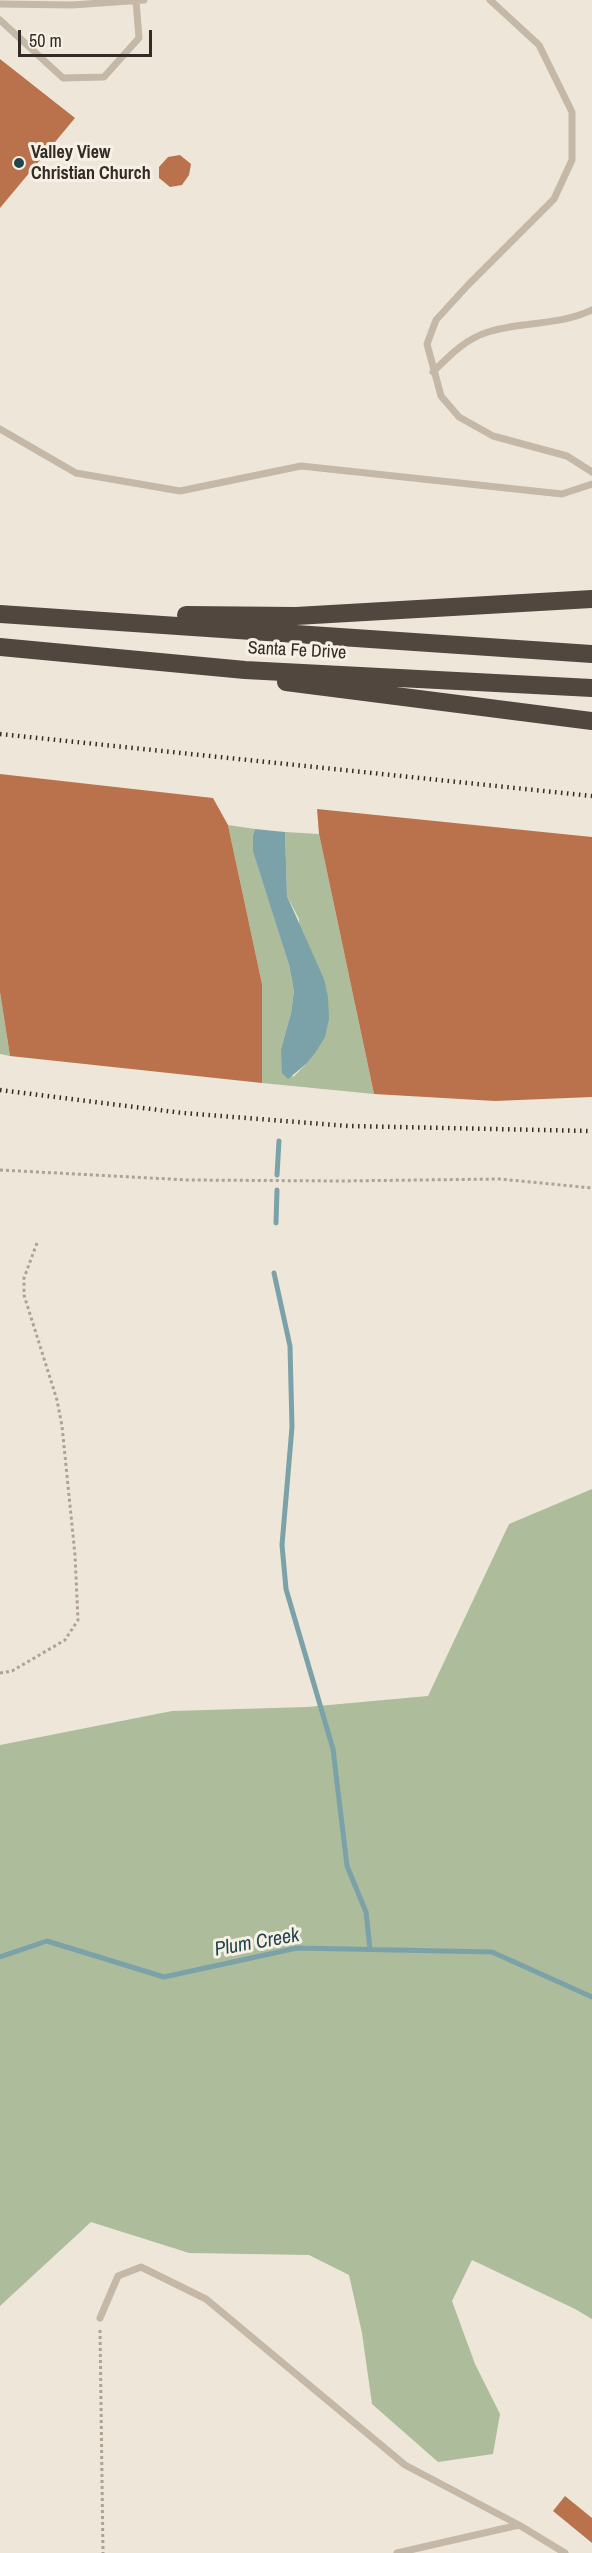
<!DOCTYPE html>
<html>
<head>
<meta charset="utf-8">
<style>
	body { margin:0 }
	#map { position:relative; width:592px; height:2553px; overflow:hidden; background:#eee7d9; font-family:"Archivo Narrow",sans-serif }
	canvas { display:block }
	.scale { position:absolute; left:18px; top:30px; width:134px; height:27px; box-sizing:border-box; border:3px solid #322b26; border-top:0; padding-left:8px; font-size:18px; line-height:21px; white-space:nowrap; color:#322b26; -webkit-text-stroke:4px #f7f0e5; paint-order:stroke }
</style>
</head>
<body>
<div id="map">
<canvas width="592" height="2553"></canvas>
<div class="scale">50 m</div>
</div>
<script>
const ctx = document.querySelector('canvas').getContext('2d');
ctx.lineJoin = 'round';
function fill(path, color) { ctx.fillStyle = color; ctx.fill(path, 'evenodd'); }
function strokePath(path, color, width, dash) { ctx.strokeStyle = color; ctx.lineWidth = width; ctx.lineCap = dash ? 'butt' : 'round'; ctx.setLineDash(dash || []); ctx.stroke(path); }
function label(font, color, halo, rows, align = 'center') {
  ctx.font = font + ' "Archivo Narrow",sans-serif'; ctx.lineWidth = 6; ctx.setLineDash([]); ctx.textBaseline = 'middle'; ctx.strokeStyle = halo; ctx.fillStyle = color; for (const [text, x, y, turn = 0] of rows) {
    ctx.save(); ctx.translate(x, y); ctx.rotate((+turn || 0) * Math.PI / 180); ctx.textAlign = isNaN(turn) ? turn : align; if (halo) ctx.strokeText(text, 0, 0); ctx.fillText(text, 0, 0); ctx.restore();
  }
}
fill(new Path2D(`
	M 228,825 L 255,829 L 253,835 L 254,851 L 289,965 L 294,991 L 291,1013 L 281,1049 L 293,1077 L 306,1064 L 299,919 L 287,896 L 285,832 L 319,834 L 374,1094 L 262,1083 L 262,984 Z
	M 0,992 L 10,1056 L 0,1054 Z
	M 592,1489 L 592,2319 L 575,2309 L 472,2260 L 452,2301 L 475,2364 L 500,2414 L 493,2454 L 438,2462 L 372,2404 L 362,2333 L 349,2275 L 309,2255 L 189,2253 L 91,2222 L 0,2306 L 0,1745 L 172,1711 L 307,1707 L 428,1696 L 509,1524 Z`), '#adbc9b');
fill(new Path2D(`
	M 255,829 L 285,832 L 287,896 L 324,979 L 328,997 L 329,1019 L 325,1037 L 315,1053 L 306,1064 L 288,1079 L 282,1073 L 281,1049 L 291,1013 L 294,991 L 289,965 L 253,851 L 253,835 Z`), '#7ba2a8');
strokePath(new Path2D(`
	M 277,1175 L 279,1141
	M 276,1223 L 277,1190
	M 274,1273 L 290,1346 L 292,1427 L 282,1545 L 286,1589 L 333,1749 L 347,1866 L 366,1912 L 370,1949
	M 0,1957 L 47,1941 L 164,1977 L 297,1948 L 492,1952 L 592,1997`), '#7ba2a8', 5);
fill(new Path2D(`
	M 0,59 L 75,118 L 0,208 Z
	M 180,155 L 191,164 L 189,175 L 182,185 L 170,187 L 159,178 L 159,167 L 168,157 Z
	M 0,774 L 213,798 L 228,825 L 262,984 L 262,1083 L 10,1056 L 0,992 Z
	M 317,809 L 592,837 L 592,1097 L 495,1101 L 374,1094 L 319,834 Z
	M 565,2496 L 592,2518 L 592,2543 L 553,2511 Z`), '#ba724c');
strokePath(new Path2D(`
	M 0,1170 L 188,1180 L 342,1181 L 500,1179 L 592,1188
	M 0,1673 L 12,1671 L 65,1640 L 78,1620 L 75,1555 L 62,1426 L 57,1400 L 24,1295 L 24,1278 L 37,1243
	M 100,2330 L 103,2553`), '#b0a291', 3, [3, 3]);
strokePath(new Path2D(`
	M 490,0 L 539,45 L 572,112 L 572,160 L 554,199 L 468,285 L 436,320 L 427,344 L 441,396 L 459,417 L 493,436 L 567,456 L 592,472
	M 0,4 L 72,5 L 144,0
	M 0,20 L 63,78 L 104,77 L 139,38 L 136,1
	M 433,372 C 449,356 465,339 488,332 C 522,321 559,326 592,310
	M 0,429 L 76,473 L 180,491 L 301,466 L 562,494 L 592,484
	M 100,2318 L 118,2276 L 141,2267 L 206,2299 L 405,2465 L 519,2525
	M 397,2553 L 519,2525 L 565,2553`), '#c5b8a7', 7);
strokePath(new Path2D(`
	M 0,614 L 592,654
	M 186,615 L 296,616 L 592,599
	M 0,647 L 245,670 L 592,688
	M 286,682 L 592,721`), '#52473e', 18);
strokePath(new Path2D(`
	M 0,734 L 592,796
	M 0,1090 L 183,1113 L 348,1126 L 592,1131`), '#322b26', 4.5, [1.5, 4.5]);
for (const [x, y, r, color] of [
	[19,163,6,"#20474f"]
]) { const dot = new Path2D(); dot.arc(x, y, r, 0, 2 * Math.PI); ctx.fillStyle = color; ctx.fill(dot); strokePath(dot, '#f7f0e5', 2); }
label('bold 18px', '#322b26', '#f7f0e5', [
	["Valley View",31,153],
	["Christian Church",31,174]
], 'left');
label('18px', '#322b26', '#f7f0e5', [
	["Santa Fe Drive",297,651,3]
]);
label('italic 20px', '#20474f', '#f7f0e5', [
	["Plum Creek",257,1943,-10]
]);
</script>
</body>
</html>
